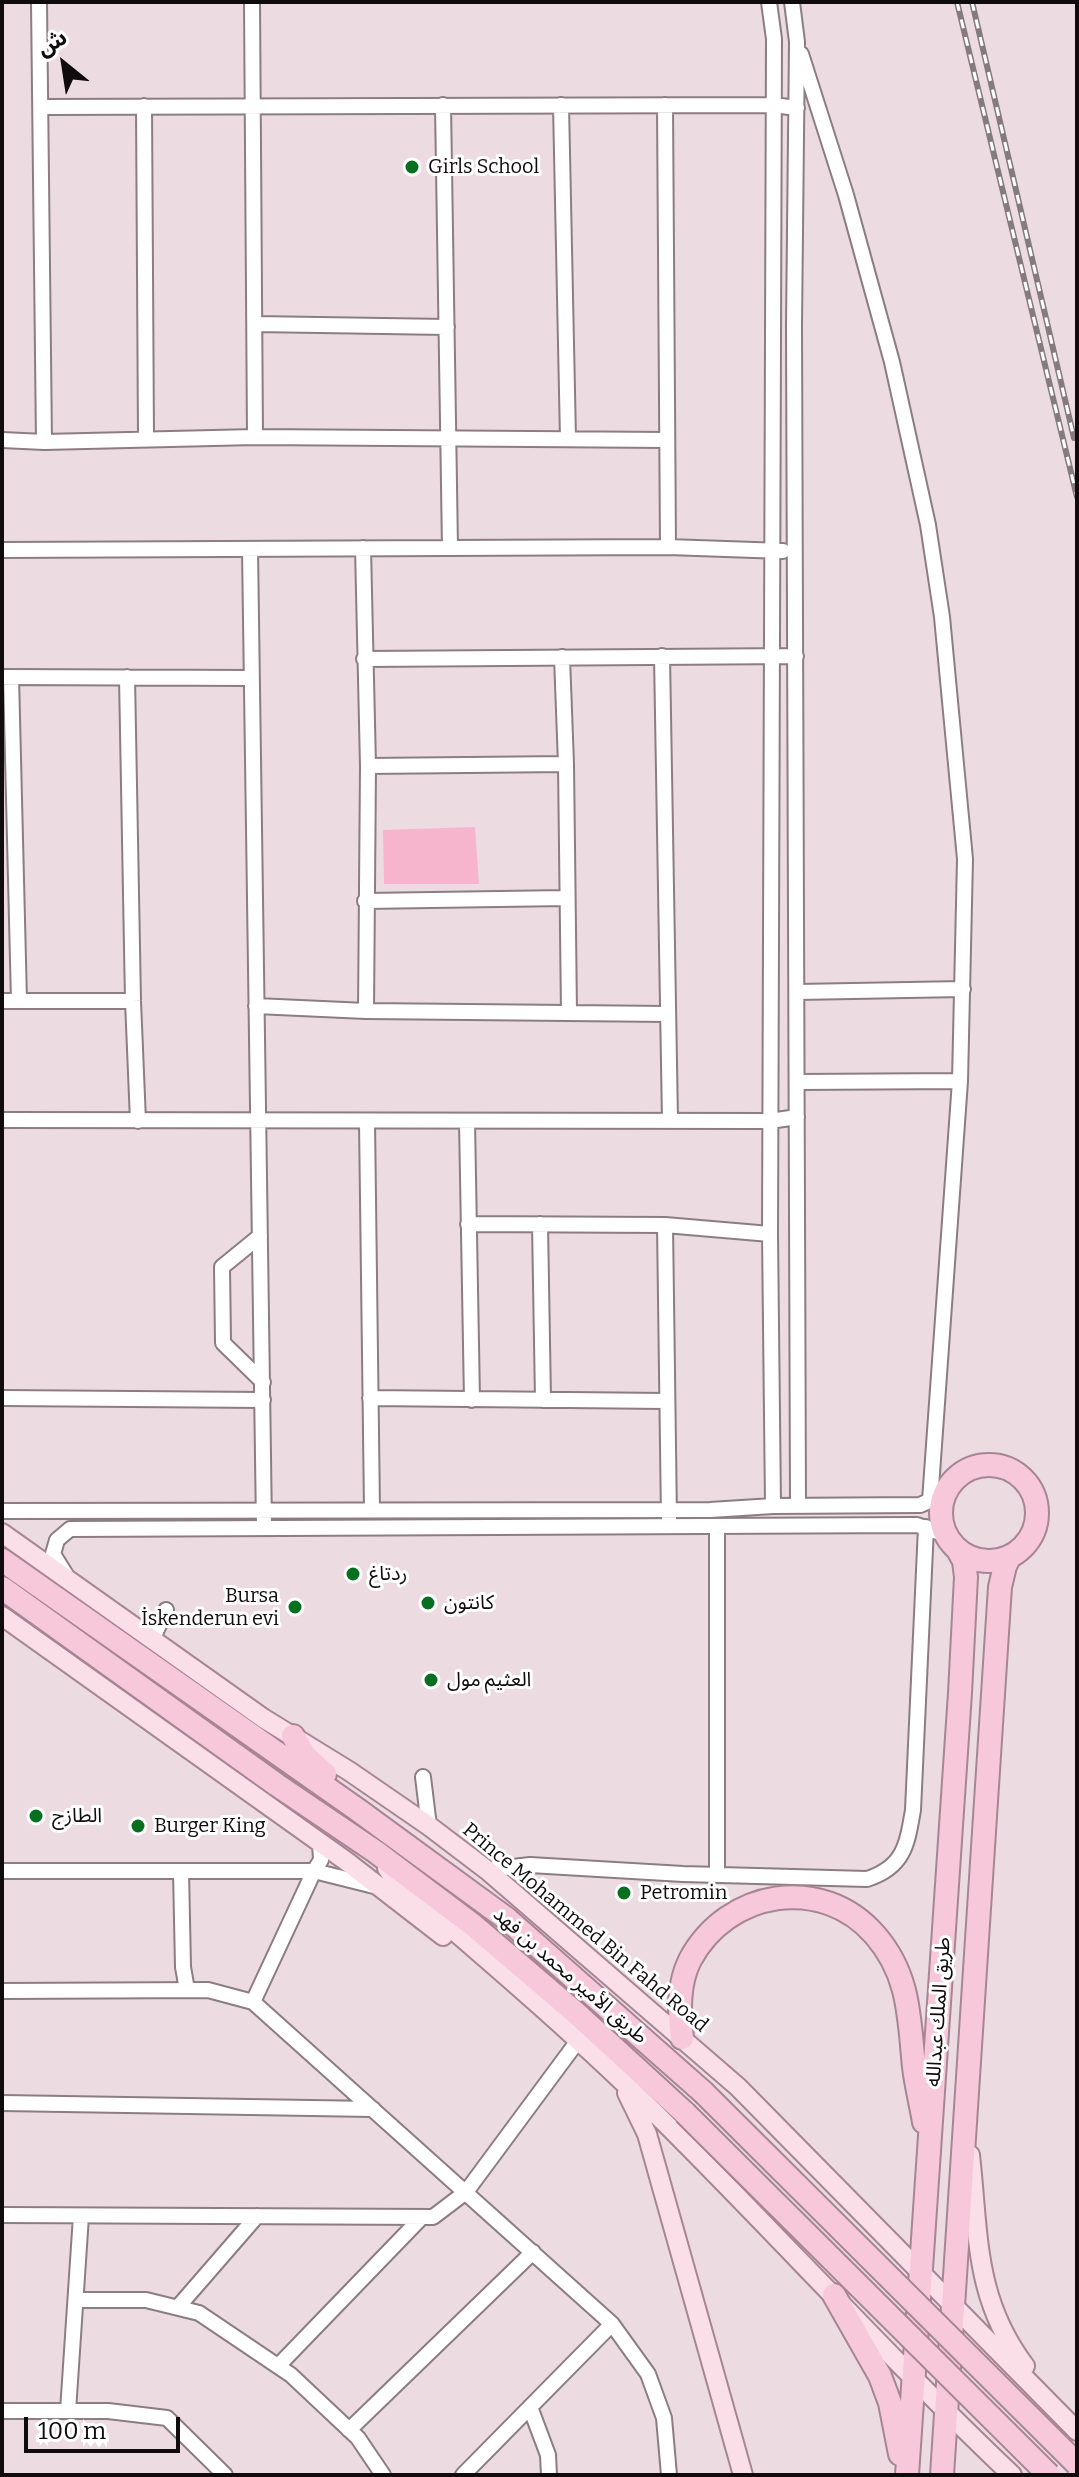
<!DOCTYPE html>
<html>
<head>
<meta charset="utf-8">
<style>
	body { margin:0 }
	#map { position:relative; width:1079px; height:2477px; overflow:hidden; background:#ecdce1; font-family:Bitter,"Noto Sans Arabic",serif }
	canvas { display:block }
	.frame { position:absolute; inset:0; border:4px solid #100b0d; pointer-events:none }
	.north { position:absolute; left:24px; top:24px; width:80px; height:80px; -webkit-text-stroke:6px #fff; paint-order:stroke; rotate:330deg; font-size:22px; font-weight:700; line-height:32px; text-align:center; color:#100b0d }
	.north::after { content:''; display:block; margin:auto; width:28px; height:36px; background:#100b0d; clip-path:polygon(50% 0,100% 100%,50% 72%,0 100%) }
	.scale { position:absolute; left:24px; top:2417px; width:156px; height:36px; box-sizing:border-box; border:4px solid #100b0d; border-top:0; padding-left:10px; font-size:24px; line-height:28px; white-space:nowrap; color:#100b0d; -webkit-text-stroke:6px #fff; paint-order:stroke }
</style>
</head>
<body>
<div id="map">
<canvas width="1079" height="2477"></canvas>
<div class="frame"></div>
<div class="north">ش</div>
<div class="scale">100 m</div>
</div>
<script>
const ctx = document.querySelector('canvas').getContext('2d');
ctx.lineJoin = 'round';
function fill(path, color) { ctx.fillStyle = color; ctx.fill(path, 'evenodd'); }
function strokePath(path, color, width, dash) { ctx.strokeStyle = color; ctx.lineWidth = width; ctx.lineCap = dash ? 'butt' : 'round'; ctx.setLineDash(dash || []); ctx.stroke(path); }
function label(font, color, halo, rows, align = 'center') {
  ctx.font = font + ' Bitter,"Noto Sans Arabic",serif'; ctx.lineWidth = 6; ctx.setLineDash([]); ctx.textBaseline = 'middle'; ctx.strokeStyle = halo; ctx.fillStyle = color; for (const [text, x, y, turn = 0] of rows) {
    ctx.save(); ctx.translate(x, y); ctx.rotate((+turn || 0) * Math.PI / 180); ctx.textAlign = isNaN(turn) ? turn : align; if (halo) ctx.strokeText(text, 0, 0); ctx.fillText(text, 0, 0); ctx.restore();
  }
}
fill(new Path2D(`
	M 475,827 L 479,884 L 384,884 L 383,830 Z`), '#f7b5cd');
const minor = new Path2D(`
	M 39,2 L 44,442
	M 252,2 L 255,437
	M 769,2 L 774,39 L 770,1234 L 773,1506
	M 792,2 L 797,42 L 794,325 L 798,1505
	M 801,54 L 846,195 L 892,362 L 928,525 L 942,617 L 965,859 L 960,1081 L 930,1501
	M 443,105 L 450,548
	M 561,105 L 568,439
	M 665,105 L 668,547
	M 144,106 L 146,438
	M 41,107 L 773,105 L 797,108
	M 255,324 L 447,327
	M 2,440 L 44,442 L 255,437 L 667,440
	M 363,548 L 368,766 L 366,1011
	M 250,549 L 264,1526
	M 2,550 L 668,547 L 783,551
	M 662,656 L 670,1121
	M 562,657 L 566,764 L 569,1013
	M 364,659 L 796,656
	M 4,677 L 252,678
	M 11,677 L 19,1001
	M 127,677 L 133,1001 L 138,1121
	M 368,766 L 566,764
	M 365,901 L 566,898
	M 797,992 L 963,989
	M 2,1001 L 133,1001
	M 256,1006 L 366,1011 L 668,1014
	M 797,1082 L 960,1081
	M 2,1120 L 770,1121 L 797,1117
	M 367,1121 L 372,1510
	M 467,1121 L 472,1400
	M 468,1224 L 665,1225 L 770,1234
	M 540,1224 L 543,1400
	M 665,1225 L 669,1519
	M 260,1236 L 222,1267 L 223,1343 L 263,1382
	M 2,1398 L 263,1400
	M 370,1398 L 666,1401
	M 2,1511 L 710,1510 L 773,1506 L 920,1505 L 938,1497 L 947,1490
	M 717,1527 L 717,1875
	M 66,1575 L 53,1554 L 57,1540 L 70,1529 L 917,1525 L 946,1535
	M 152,1640 L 166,1610
	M 423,1777 L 429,1826
	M 320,1842 L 321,1860 L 314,1871 L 374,1886
	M 487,1870 L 530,1865 L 683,1874 L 867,1879 C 904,1867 907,1845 913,1810 L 926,1527
	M 2,1871 L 314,1871 L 253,2002
	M 181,1871 L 183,1967 L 187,1990
	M 2,1991 L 208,1990 L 253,2002 L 612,2324 L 648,2374 L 664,2418 L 669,2475
	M 2,2103 L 373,2109
	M 2,2215 L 433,2217 L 466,2192 L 577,2042
	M 76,2300 L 146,2300 L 199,2313 L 291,2375 L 358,2438 L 383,2475
	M 178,2307 L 257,2216
	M 278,2366 L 422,2217
	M 530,2407 L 548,2455 L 549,2475
	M 2,2411 L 108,2411 L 167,2418 L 225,2475
	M 68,2411 L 81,2216
	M 349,2430 L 533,2252
	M 463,2475 L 612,2324`);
const major = new Path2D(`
	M 2,1533 L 263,1718 L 349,1771 L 429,1826 L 487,1870 L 738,2087 L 1077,2431
	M 2,1616 L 346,1861 L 443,1936
	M 387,1868 L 395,1880 C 487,1959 580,2038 666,2124 C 782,2240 893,2362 1012,2475
	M 627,2093 L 647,2134 L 743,2475
	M 970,2155 C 979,2235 974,2298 1025,2366`);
const highway = new Path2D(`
	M941 1513a48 48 0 1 1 96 0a48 48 0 1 1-96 0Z
	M 2,1560 L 358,1810 L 507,1919 L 703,2092
	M 2,1588 L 277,1785 L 376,1852 L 473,1925 L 576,2013 L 685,2113
	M 293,1736 L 305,1756 L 325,1774
	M 682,2038 C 679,2011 678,1984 690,1960 C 727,1890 822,1874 875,1935 C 910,1975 909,2018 914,2067 C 916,2085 921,2104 924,2122
	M 834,2295 L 880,2376 L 890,2403 L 900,2454
	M 907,2475 L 960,1693 L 966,1577 L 964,1561 L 958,1550
	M 942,2475 L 1000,1587 L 1005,1566 L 1010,1556`);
strokePath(minor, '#8b7d81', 18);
strokePath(major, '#a68692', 22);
strokePath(highway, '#a68692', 26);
strokePath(minor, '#fff', 14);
strokePath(major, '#fadee8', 18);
strokePath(highway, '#f7c8d9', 22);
const rail = new Path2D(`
	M 957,2 L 1077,497
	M 972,2 L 1074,438`);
strokePath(rail, '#857a7e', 6);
strokePath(rail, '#fff', 3, [9]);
const highwayBridge = new Path2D(`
	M 703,2092 L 1077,2464
	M 685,2113 L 1049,2475`);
strokePath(highwayBridge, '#a68692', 26, []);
strokePath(highwayBridge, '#f7c8d9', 22);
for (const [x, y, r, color] of [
	[412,167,8,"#077020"],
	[353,1574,8,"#077020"],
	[428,1603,8,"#077020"],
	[295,1607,8,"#077020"],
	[431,1680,8,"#077020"],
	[36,1816,8,"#077020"],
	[138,1826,8,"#077020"],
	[624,1893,8,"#077020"]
]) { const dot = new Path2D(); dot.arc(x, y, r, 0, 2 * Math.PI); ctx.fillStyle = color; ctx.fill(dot); strokePath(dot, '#fff', 3); }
label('20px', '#100b0d', '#fff', [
	["Girls School",428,167],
	["ردتاغ",369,1574],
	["Bursa",279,1596,"right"],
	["İskenderun evi",279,1619,"right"],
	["كانتون",444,1603],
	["العثيم مول",447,1680],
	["الطازج",52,1816],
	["Burger King",154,1826],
	["Petromin",640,1893]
], 'left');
label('20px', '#100b0d', '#fff', [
	["Prince Mohammed Bin Fahd Road",585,1928,40],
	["طريق الأمير محمد بن فهد",570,1976,41],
	["طريق الملك عبدالله",939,2012,-86]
]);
</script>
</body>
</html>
